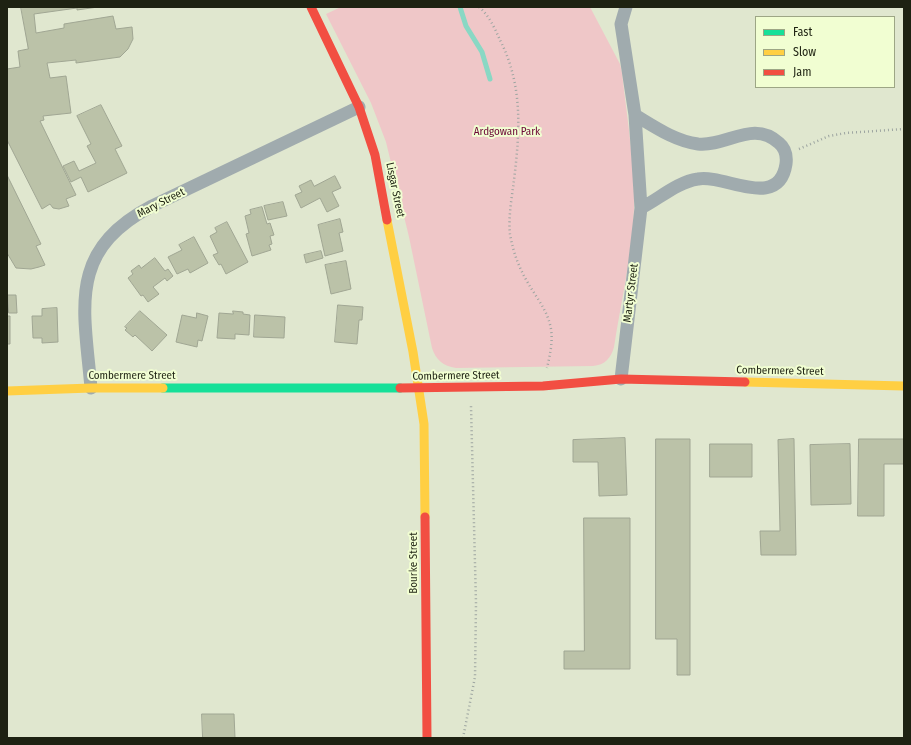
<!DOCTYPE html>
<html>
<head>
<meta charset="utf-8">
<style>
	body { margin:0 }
	#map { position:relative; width:911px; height:745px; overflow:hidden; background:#e0e7cf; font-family:"Fira Sans Condensed",sans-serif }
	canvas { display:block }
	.frame { position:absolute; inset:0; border:8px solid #1e2212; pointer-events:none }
	.legend { position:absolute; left:755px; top:16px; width:140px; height:72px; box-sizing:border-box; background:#f1fed2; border:1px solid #9da685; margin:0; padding:5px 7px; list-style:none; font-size:12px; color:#1e2212 }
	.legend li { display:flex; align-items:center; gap:8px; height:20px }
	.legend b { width:20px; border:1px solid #9da685 }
</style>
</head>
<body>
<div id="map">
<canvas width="911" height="745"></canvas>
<div class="frame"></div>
<ul class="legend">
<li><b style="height:5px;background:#16e098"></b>Fast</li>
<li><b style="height:5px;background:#ffcf43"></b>Slow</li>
<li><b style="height:5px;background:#f24e42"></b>Jam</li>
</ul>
</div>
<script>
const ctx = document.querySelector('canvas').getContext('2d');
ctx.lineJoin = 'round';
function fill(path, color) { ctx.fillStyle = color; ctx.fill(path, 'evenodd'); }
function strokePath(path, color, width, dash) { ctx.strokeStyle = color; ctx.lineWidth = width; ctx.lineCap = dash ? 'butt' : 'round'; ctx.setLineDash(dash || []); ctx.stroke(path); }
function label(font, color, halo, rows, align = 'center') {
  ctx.font = font + ' "Fira Sans Condensed",sans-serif'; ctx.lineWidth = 4; ctx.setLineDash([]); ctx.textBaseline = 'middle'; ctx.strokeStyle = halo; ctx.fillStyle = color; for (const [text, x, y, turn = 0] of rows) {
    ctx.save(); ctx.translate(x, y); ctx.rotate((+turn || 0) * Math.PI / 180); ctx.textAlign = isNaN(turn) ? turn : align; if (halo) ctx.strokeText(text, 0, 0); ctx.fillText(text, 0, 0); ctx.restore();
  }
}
fill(new Path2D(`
	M 341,7 L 590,7 L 620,64 L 622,73 C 627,118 635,164 634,209 C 632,255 621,302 614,347 C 611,358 605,365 593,366 L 456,368 C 443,366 436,360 432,348 L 409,237 L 386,142 L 371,103 L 326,14 Z`), '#efc7c8');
strokePath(new Path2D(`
	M 460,7 L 466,26 L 482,52 L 490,79`), '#89d8c4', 5);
const building = new Path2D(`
	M 21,7 L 98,7 L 77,10 L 77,8 L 34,14 L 36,33 L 64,28 L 64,24 L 113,16 L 116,29 L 132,27 L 133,39 L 128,49 L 120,57 L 76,63 L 76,60 L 47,63 L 50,78 L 66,76 L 71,113 L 43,116 L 44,120 L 40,121 L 76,195 L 66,199 L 69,206 L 59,209 L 53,208 L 50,204 L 42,209 L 7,140 L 7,69 L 20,67 L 18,51 L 28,49 Z
	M 101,105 L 122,146 L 115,149 L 127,173 L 88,192 L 81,177 L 71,182 L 63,166 L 74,161 L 79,171 L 96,163 L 87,146 L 91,144 L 77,116 Z
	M 7,175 L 41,244 L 36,246 L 45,265 L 39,267 L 31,269 L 16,268 L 7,253 Z
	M 335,176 L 341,188 L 332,192 L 339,206 L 327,212 L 320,198 L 301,208 L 295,195 L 302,192 L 299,186 L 311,180 L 314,186 Z
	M 283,202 L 287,216 L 268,220 L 264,206 Z
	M 262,207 L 267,224 L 270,223 L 274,235 L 270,236 L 272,244 L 269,245 L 271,250 L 252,256 L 246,234 L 249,233 L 245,216 L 251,214 L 250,210 Z
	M 340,219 L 343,232 L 339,233 L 343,251 L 325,256 L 318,225 Z
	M 227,222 L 248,262 L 226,274 L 221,264 L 219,265 L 213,255 L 218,253 L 210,236 L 217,232 L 215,228 Z
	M 194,237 L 208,263 L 190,273 L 188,269 L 177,274 L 168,257 L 182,250 L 179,245 Z
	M 321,251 L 323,258 L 306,263 L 304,255 Z
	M 155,258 L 165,271 L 168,269 L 173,276 L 167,281 L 165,278 L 153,287 L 159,294 L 148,302 L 143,295 L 141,296 L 128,278 L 133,274 L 131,271 L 139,265 L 141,268 Z
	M 346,261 L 351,289 L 331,294 L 325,265 Z
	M 8,295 L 16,295 L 17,313 L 9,313 Z
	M 338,305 L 363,307 L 362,320 L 359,320 L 357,344 L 335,342 Z
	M 57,308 L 58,342 L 42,343 L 42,338 L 33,338 L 32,316 L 42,316 L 42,309 Z
	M 140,311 L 167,335 L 152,351 L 135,335 L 133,337 L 125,330 L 127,328 L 125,327 Z
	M 233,311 L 243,312 L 243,314 L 250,315 L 249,335 L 235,334 L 235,339 L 217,338 L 219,313 L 233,314 Z
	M 197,313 L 208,316 L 202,341 L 198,340 L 197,347 L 176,342 L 182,315 L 196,318 Z
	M 255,315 L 285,317 L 284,338 L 254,337 Z
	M 7,316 L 10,316 L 10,344 L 7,344 Z
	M 625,438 L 627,495 L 599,496 L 598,462 L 573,462 L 573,440 Z
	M 656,439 L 690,439 L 690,675 L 677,675 L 677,639 L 656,639 Z
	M 794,439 L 796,555 L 761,555 L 760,531 L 780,531 L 778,440 Z
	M 859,439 L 904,439 L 904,464 L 884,464 L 884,516 L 858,516 Z
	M 710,444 L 752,444 L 752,477 L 710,477 Z
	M 850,444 L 851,504 L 811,505 L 810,445 Z
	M 584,518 L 630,518 L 630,669 L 564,669 L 564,651 L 584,651 Z
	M 202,714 L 234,714 L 235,738 L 203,738 Z`);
fill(building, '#bbc2a8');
strokePath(building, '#a0a693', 1);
strokePath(new Path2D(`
	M 479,7 C 489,15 495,29 500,40 C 523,85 520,131 514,180 C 512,197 508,217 510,234 C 513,252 519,268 528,283 C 536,297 548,311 551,329 C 553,342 550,355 547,368
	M 799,149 L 829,136 L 846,133 L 904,129
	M 463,738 L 475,677 L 476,603 L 471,406`), '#9da5a1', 2.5, [1, 3]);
strokePath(new Path2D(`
	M 635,115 C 655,127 675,141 698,144 C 727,147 753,119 779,143 C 785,148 787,156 786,164 C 779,211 725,174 698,179 C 677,182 659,199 641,208
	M 621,379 L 641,208 L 635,115 L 621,24 L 626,7
	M 91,388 C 84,307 67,251 152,206 L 359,107`), '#a0abae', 13);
strokePath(new Path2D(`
	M 163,388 L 400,388`), '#16e098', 9);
strokePath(new Path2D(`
	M 387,220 L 413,352 L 424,424 L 425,517
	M 745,382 L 904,386
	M 7,391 L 91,388 L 163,388`), '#ffcf43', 9);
strokePath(new Path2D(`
	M 311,7 L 359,107 L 375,155 L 387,220
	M 400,388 L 543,386 L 621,379 L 745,382
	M 425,517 L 427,738`), '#f24e42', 9);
label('11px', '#6c0736', '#f1fed2', [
	["Ardgowan Park",507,132]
]);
label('11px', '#1e2212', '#f1fed2', [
	["Lisgar Street",395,190,78],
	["Mary Street",161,203,-27],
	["Martyr Street",631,293,-83],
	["Combermere Street",780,371,1],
	["Combermere Street",132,376],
	["Combermere Street",456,376,-1],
	["Bourke Street",414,563,-90]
]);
</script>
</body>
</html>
